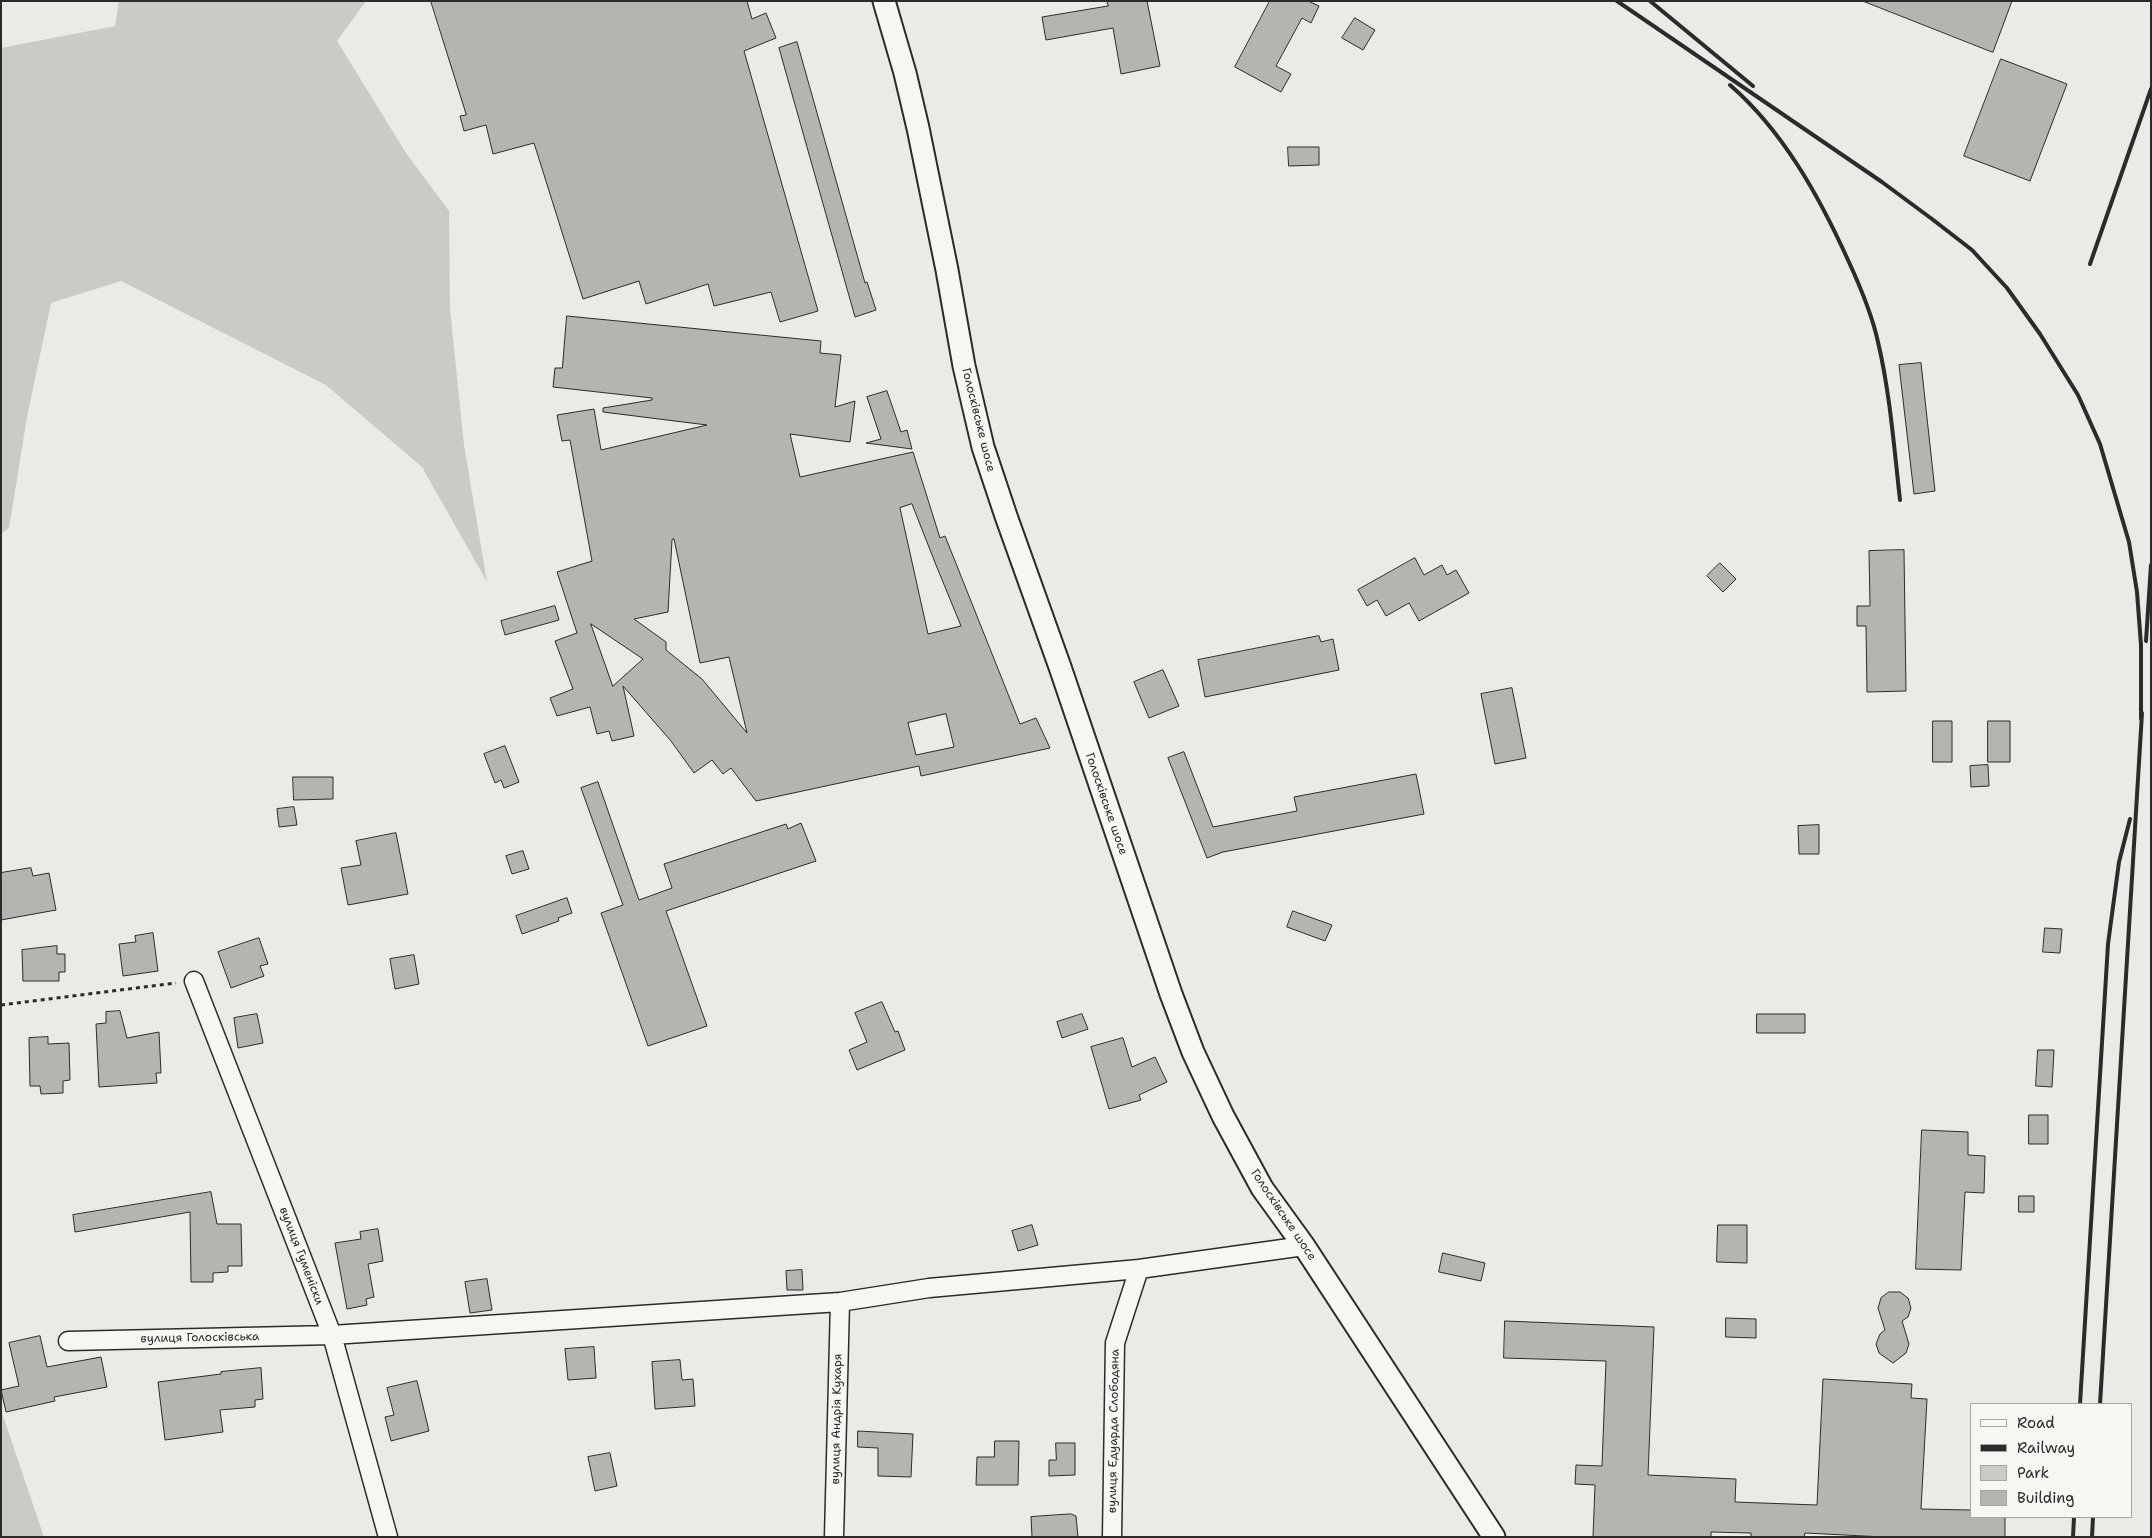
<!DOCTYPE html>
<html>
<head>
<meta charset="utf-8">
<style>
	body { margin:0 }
	#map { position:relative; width:2152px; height:1538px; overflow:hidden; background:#eaeae6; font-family:"Shantell Sans",sans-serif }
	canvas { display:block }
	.frame { position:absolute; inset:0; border:2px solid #2b2b2b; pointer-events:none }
	.legend { position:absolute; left:1970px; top:1403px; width:162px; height:115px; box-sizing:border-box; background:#f6f6f2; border:1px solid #a5a5a2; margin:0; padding:6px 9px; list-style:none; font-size:15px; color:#2b2b2b }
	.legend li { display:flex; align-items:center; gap:10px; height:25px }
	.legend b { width:25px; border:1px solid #a5a5a2 }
</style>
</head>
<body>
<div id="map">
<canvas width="2152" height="1538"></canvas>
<div class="frame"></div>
<ul class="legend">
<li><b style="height:6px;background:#f6f6f2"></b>Road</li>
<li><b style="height:6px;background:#2b2b2b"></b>Railway</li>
<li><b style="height:14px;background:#cacac7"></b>Park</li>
<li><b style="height:14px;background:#b4b4b1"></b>Building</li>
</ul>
</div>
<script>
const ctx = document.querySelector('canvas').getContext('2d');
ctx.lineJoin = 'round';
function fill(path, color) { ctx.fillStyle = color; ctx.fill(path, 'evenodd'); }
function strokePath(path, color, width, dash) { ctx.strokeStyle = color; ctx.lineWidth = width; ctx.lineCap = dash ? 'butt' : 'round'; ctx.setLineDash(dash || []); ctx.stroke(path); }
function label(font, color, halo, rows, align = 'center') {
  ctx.font = font + ' "Shantell Sans",sans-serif'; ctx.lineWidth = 4; ctx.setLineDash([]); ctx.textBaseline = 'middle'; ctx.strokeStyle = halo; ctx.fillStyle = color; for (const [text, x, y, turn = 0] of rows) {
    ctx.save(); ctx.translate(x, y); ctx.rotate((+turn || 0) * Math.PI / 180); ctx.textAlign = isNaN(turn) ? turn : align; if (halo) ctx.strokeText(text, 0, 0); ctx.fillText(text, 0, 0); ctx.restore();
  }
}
fill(new Path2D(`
	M 119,1 L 366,1 L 337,41 L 406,153 L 449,211 L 450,309 L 464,445 L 487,582 L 422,467 L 326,385 L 121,281 L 51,303 L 27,417 L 9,528 L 1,534 L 1,48 L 115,26 Z
	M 1,1410 L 44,1537 L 1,1537 Z`), '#cacac7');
const building = new Path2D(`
	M 431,1 L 747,1 L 752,19 L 766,13 L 776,38 L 744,51 L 818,311 L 780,322 L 771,292 L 714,306 L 708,284 L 646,304 L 639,281 L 583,299 L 534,143 L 493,154 L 486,125 L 464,131 L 460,116 L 466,115 Z
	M 1107,1 L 1147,1 L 1160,66 L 1121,74 L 1113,28 L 1046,40 L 1042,17 L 1108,6 Z
	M 1270,1 L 1308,1 L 1319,6 L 1311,23 L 1302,18 L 1276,66 L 1291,74 L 1281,92 L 1235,67 Z
	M 1863,1 L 2012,1 L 1993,52 Z
	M 1355,18 L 1375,30 L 1363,50 L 1342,38 Z
	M 797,42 L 865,283 L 867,282 L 876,310 L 855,317 L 779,48 Z
	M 2001,59 L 2067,84 L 2030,181 L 1964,156 Z
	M 1288,147 L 1319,147 L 1319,165 L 1289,166 Z
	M 567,316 L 821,341 L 820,353 L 841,355 L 835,407 L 855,401 L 850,442 L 790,434 L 800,477 L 913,452 L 940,538 L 945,536 L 1020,724 L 1036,718 L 1050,748 L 921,776 L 919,766 L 756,801 L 731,768 L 723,774 L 712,760 L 694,773 L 671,741 L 623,686 L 634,736 L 612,741 L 609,731 L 597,734 L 590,707 L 557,716 L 550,698 L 573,689 L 555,641 L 577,633 L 557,572 L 592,561 L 570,440 L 562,441 L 557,415 L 594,409 L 601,450 L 707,425 L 603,412 L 603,408 L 652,400 L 652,398 L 553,387 L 555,368 L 562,368 ZM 912,504 L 936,565 L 961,626 L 928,634 L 900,508 ZM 674,539 L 700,663 L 729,657 L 747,733 L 702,679 L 666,650 L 666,642 L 634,619 L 668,612 L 672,540 ZM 591,624 L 643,659 L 613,686 ZM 946,714 L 954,747 L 916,755 L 908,723 Z
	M 1921,363 L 1935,491 L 1914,494 L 1899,365 Z
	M 887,391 L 901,432 L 907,430 L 912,449 L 866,443 L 881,439 L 867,397 Z
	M 1904,550 L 1906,691 L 1867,692 L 1866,626 L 1857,626 L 1857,606 L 1870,606 L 1869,551 Z
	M 1415,558 L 1424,575 L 1442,565 L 1447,575 L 1456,570 L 1469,593 L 1419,621 L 1409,603 L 1386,616 L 1377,600 L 1367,606 L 1358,590 Z
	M 1720,563 L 1736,579 L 1723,592 L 1707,576 Z
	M 555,606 L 559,620 L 505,635 L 501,621 Z
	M 1319,636 L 1321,642 L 1333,639 L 1339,670 L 1205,697 L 1198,660 Z
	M 1163,670 L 1179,706 L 1149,718 L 1134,682 Z
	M 1512,688 L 1526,758 L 1495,764 L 1481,694 Z
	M 1933,721 L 1952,721 L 1952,762 L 1933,762 Z
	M 1988,721 L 2010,721 L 2010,762 L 1988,762 Z
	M 505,746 L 519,782 L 504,788 L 501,780 L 495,783 L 484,754 Z
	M 1184,752 L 1213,827 L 1297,811 L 1294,797 L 1416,774 L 1424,814 L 1223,852 L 1207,858 L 1168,758 Z
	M 1988,765 L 1989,786 L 1971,787 L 1970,766 Z
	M 293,777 L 333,777 L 333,799 L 294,800 Z
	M 598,782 L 639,900 L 672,888 L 664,864 L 786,824 L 788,829 L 801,823 L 816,861 L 666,911 L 707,1026 L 648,1046 L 601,913 L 623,905 L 581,788 Z
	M 294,807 L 297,825 L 279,827 L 277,809 Z
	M 1819,825 L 1819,854 L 1799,854 L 1798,826 Z
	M 396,833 L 408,894 L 348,905 L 341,868 L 361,865 L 356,841 Z
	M 523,851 L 529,869 L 512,874 L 506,856 Z
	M 31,868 L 33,876 L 49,873 L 56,910 L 1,920 L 1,873 Z
	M 567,898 L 572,913 L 558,918 L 559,921 L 522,934 L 516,916 Z
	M 1293,911 L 1332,925 L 1325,941 L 1287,927 Z
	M 2045,928 L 2062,929 L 2060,953 L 2043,952 Z
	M 153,933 L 158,971 L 123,976 L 119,944 L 136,942 L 135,936 Z
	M 259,938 L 268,964 L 260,966 L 264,976 L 231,988 L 218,952 Z
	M 57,946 L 57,954 L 65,954 L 65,972 L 59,972 L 59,981 L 23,981 L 22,950 Z
	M 414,955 L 419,984 L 395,989 L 390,959 Z
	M 882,1002 L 895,1032 L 898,1031 L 905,1050 L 857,1070 L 849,1050 L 867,1042 L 855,1013 Z
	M 120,1011 L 127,1038 L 159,1032 L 161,1073 L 156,1073 L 157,1083 L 99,1087 L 96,1024 L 106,1023 L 106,1012 Z
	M 257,1014 L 263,1043 L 238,1048 L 234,1018 Z
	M 1082,1014 L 1088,1029 L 1062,1038 L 1057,1022 Z
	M 1757,1014 L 1805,1014 L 1805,1033 L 1757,1033 Z
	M 48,1037 L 48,1044 L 69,1043 L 70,1080 L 63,1081 L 63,1093 L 41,1094 L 40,1086 L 30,1086 L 29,1038 Z
	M 1123,1038 L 1132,1067 L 1155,1057 L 1167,1082 L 1139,1095 L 1141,1100 L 1109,1109 L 1091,1047 Z
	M 2038,1050 L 2054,1050 L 2052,1087 L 2036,1086 Z
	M 2029,1115 L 2048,1115 L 2048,1144 L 2029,1144 Z
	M 1922,1130 L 1968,1132 L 1968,1155 L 1985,1156 L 1984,1193 L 1965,1192 L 1961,1270 L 1916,1269 Z
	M 211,1192 L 217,1224 L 241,1224 L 242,1266 L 228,1266 L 228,1272 L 213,1273 L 213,1282 L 191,1282 L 190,1212 L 75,1232 L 73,1215 Z
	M 2019,1196 L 2034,1196 L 2034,1212 L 2019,1212 Z
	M 1032,1225 L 1038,1245 L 1018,1251 L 1012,1231 Z
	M 1718,1225 L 1747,1225 L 1747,1263 L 1717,1262 Z
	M 378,1229 L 383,1261 L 368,1264 L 374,1297 L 366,1299 L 367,1305 L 347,1309 L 335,1243 L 361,1239 L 360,1232 Z
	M 1443,1253 L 1485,1263 L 1481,1281 L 1439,1272 Z
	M 802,1270 L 803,1290 L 787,1290 L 786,1271 Z
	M 487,1279 L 492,1310 L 470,1313 L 465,1282 Z
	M 1889,1292 L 1900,1292 L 1908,1298 L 1911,1308 L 1908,1317 L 1902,1321 L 1909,1344 L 1906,1353 L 1893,1363 L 1879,1353 L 1876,1344 L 1880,1334 L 1885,1330 L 1878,1308 L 1881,1298 Z
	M 1726,1318 L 1756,1319 L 1756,1338 L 1726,1337 Z
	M 1505,1321 L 1654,1327 L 1648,1475 L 1736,1479 L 1735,1502 L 1817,1505 L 1823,1379 L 1912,1384 L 1911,1398 L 1927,1399 L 1921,1509 L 1971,1510 L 1971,1517 L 2005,1517 L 2005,1537 L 1884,1537 L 1805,1533 L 1804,1537 L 1751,1537 L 1751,1533 L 1711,1532 L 1711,1537 L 1593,1537 L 1595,1485 L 1575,1484 L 1576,1465 L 1602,1466 L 1606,1361 L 1504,1358 Z
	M 40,1336 L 47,1367 L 101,1357 L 107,1387 L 54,1397 L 55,1401 L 6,1412 L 1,1390 L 19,1386 L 9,1343 Z
	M 594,1347 L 596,1378 L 568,1380 L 565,1349 Z
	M 680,1360 L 682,1380 L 693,1379 L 695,1406 L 655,1409 L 652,1362 Z
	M 261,1368 L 263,1399 L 255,1400 L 255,1407 L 220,1410 L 223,1432 L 165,1440 L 158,1382 L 221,1374 L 221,1372 Z
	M 417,1381 L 429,1431 L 391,1441 L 385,1417 L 394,1415 L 387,1388 Z
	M 858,1431 L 913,1434 L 911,1477 L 878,1476 L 878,1448 L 858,1447 Z
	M 995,1441 L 1019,1441 L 1018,1485 L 976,1485 L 977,1457 L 994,1457 Z
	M 1056,1443 L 1075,1443 L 1075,1475 L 1049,1476 L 1049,1460 L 1056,1460 Z
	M 610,1453 L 617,1486 L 595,1491 L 588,1457 Z
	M 1071,1514 L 1076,1516 L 1078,1537 L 1032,1537 L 1031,1517 Z`);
fill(building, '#b4b4b1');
strokePath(building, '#2b2b2b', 1);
const minor = new Path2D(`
	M 194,981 L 332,1335 L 388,1537
	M 68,1341 L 332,1335 L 840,1302 L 929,1288 L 1139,1269 L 1304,1246
	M 834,1537 L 840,1302
	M 1112,1537 L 1115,1343 L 1139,1269`);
const tertiary = new Path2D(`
	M 884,1 L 905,73 L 918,128 L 947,270 L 964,366 L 983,447 L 1006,516 L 1060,667 L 1171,994 L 1193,1052 L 1223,1116 L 1262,1188 L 1304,1246 L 1494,1537`);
strokePath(minor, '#2b2b2b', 21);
strokePath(tertiary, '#2b2b2b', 25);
strokePath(new Path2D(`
	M 1,1005 L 176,983`), '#2b2b2b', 3, [4, 4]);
strokePath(minor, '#f6f6f2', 18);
strokePath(tertiary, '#f6f6f2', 21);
strokePath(new Path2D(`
	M 1617,1 L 1882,182 L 1932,219 L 1972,250 L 2007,288 L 2040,334 L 2078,395 L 2100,444 L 2129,542 L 2137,592 L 2141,645 L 2141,719
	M 1650,1 L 1753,86
	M 1730,85 C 1783,131 1819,196 1848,260 C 1860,286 1872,314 1878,342 C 1890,393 1894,447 1900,500
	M 2090,264 L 2151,89
	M 2146,641 L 2151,565
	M 2080,1404 L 2108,944 L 2119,862 L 2130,819
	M 2100,1404 L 2142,713
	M 2073,1537 L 2074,1517
	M 2092,1537 L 2093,1517`), '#2b2b2b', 4);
label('12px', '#2b2b2b', '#f6f6f2', [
	["Голосківське шосе",978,420,76],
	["Голосківське шосе",1106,804,71],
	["Голосківське шосе",1283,1215,56],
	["вулиця Гуменіски",301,1256,69],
	["вулиця Голосківська",200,1338,-1],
	["вулиця Андрія Кухаря",837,1419,-89],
	["вулиця Едуарда Слободяна",1114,1431,-89]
]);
</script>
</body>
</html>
